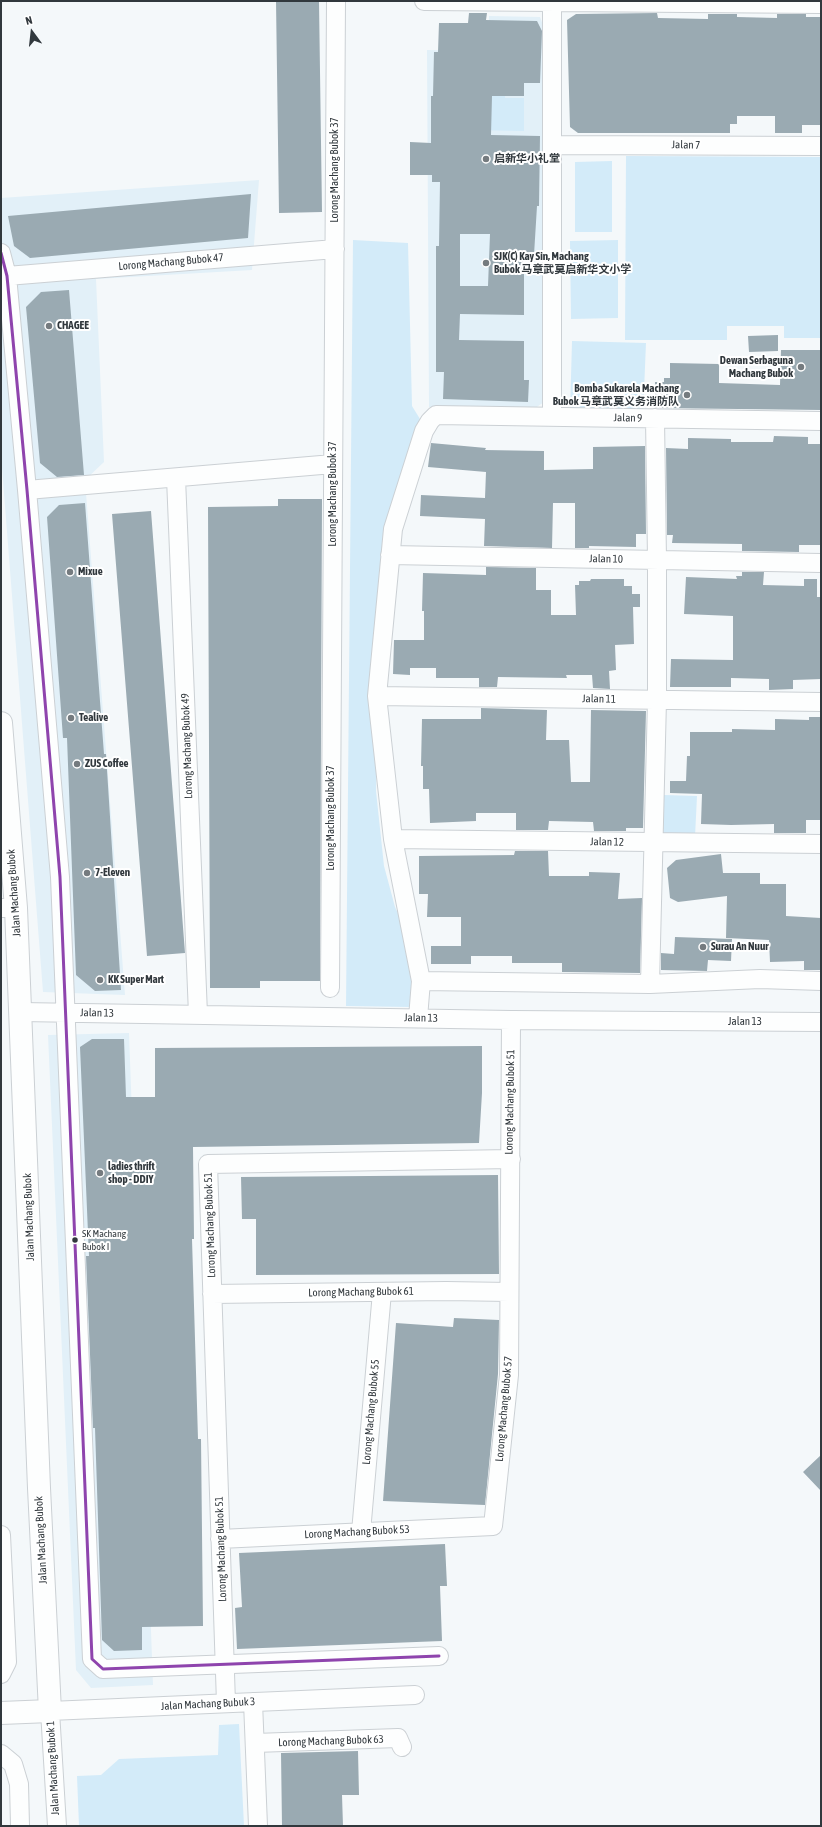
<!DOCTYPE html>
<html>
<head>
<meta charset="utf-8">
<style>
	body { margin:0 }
	#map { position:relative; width:822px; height:1827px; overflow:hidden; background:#f4f8fa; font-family:"Asap Condensed",sans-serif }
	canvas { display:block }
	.frame { position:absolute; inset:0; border:2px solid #31383d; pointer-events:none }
	.north { position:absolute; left:12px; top:12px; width:40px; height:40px; -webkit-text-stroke:3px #fff; paint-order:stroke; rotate:345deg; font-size:11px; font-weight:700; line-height:16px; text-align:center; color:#31383d }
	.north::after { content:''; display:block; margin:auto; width:14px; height:18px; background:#31383d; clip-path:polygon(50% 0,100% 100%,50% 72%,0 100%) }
</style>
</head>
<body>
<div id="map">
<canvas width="822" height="1827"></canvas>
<div class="frame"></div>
<div class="north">N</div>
</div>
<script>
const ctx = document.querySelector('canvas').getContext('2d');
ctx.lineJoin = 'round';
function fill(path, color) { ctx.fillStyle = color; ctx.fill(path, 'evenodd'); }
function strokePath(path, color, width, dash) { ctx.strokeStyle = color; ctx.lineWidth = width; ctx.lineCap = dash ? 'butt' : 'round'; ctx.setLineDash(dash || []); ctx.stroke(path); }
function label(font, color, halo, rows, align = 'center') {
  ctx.font = font + ' "Asap Condensed","Noto Sans SC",sans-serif'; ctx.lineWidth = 4; ctx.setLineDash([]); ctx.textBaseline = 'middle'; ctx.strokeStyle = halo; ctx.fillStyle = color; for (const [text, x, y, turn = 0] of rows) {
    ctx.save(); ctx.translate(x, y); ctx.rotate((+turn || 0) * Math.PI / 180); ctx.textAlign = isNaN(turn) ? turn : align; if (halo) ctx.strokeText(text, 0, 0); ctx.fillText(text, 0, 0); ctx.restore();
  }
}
fill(new Path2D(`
	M 489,16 L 540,17 L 546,33 L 544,402 L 531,411 L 429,407 L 427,50 L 489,51 Z
	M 259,180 L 252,270 L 96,279 L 104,462 L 85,480 L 125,995 L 43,992 L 1,455 L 1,198 Z
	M 129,1033 L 153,1685 L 91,1688 L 76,1670 L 48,1035 Z`), '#e2f0f8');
fill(new Path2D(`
	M 469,84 L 505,84 L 505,98 L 524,98 L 524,131 L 469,130 Z
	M 626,156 L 821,157 L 821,338 L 784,338 L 784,326 L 727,326 L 727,340 L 625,340 Z
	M 612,161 L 612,232 L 575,232 L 575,162 Z
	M 353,240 L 408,243 L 412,406 L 420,419 L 402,486 L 383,532 L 376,791 L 384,866 L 395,907 L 415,950 L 417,998 L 409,1007 L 346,1006 Z
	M 618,240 L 618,318 L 571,319 L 570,241 Z
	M 572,341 L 646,343 L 643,415 L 570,413 Z
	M 664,795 L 697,796 L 695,837 L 663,836 Z
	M 239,1724 L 244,1826 L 79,1826 L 77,1776 L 101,1775 L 119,1759 L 218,1755 L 219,1725 Z`), '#d3ebf9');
fill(new Path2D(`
	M 276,1 L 319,1 L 322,212 L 279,213 Z
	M 469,13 L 487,13 L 486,20 L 537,21 L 542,31 L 540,83 L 524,83 L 524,96 L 492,96 L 491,135 L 540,136 L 539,206 L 537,206 L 533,271 L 524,271 L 524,315 L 460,314 L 459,340 L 524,341 L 524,380 L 529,380 L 528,402 L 443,399 L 444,372 L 436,372 L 436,246 L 439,246 L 440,182 L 432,182 L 432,175 L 410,175 L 410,142 L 431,143 L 431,96 L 433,96 L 434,52 L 438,52 L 439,23 L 468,23 ZM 460,234 L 490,234 L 488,286 L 460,286 Z
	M 657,13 L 658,18 L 708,19 L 708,14 L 737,14 L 737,17 L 777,18 L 777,14 L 806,14 L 806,17 L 821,17 L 821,125 L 802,125 L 802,133 L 775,133 L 775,116 L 737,116 L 737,124 L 730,124 L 730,133 L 578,133 L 570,127 L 567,20 L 576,14 Z
	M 251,194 L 248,238 L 30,258 L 14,246 L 8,216 Z
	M 69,290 L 84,475 L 57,477 L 40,463 L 26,307 L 41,292 Z
	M 778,335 L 778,351 L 749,352 L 748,336 Z
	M 781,350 L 821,350 L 821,410 L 655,408 L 655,382 L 664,382 L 664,378 L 670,378 L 670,363 L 719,364 L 719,383 L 780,385 Z
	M 774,436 L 808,437 L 808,444 L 821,444 L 821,545 L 799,545 L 799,552 L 742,551 L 742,544 L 672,543 L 673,535 L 667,535 L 666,448 L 688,449 L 688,438 L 731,439 L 731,442 L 773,442 Z
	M 431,443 L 486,448 L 485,450 L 544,451 L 544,470 L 593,469 L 593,447 L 645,446 L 646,534 L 636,534 L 636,547 L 589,546 L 589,548 L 575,548 L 575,503 L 553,503 L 552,548 L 484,546 L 485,519 L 420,516 L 421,495 L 485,498 L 486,472 L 428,467 Z
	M 278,499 L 322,499 L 320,981 L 260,981 L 260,988 L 210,988 L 208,507 L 278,506 Z
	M 85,503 L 104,754 L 106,754 L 121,990 L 95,991 L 76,975 L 67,738 L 63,738 L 47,517 L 59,505 Z
	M 151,511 L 185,953 L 147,956 L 112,514 Z
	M 486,567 L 536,568 L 536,590 L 551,590 L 551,615 L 576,615 L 575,585 L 579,585 L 579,581 L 590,581 L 591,579 L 624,579 L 624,586 L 632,586 L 632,594 L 640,594 L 640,607 L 633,607 L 634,644 L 615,645 L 616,670 L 609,671 L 610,689 L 593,688 L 592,675 L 566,675 L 567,678 L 498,677 L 497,687 L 479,687 L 479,678 L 436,678 L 436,668 L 410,668 L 410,675 L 393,674 L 394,640 L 424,640 L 424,611 L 422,611 L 423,573 L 486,575 Z
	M 742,572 L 764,572 L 763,585 L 804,586 L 804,579 L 817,579 L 817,597 L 821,597 L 821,679 L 793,680 L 793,689 L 769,690 L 769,679 L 731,678 L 731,687 L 670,687 L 671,659 L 733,660 L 733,616 L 684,614 L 686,577 L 737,579 L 736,576 L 742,576 Z
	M 481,708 L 547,710 L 546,740 L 569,740 L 571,782 L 590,782 L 591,710 L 646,711 L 643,828 L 626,828 L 626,831 L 594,831 L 593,822 L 549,821 L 548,830 L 516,830 L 516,813 L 476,813 L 476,821 L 430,823 L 429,789 L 423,789 L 423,766 L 421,766 L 422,719 L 481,719 Z
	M 809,717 L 821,717 L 821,820 L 806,820 L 806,833 L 774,833 L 774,824 L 731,825 L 701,824 L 702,794 L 670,793 L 670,781 L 686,781 L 687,756 L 690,756 L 690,732 L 732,732 L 732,729 L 775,730 L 775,719 L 809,720 Z
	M 515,851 L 548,851 L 549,876 L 589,876 L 589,872 L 620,873 L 618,899 L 642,898 L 640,973 L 562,972 L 562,963 L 512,963 L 512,956 L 471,956 L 471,964 L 431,964 L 431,946 L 461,946 L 461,917 L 427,917 L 428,894 L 419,894 L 419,856 L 514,855 Z
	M 721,854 L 723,873 L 760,873 L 760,884 L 786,884 L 786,916 L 821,918 L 821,970 L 804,970 L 804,961 L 770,962 L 769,940 L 726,938 L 727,896 L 678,902 L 670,898 L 667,868 L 676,860 Z
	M 675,937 L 732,939 L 731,961 L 708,960 L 707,971 L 661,970 L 661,953 L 674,954 Z
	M 92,1039 L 124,1039 L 126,1097 L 155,1097 L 155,1048 L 482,1046 L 482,1093 L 479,1143 L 193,1147 L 194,1239 L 192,1239 L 198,1439 L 201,1439 L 203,1626 L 142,1627 L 142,1650 L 114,1651 L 102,1640 L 95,1428 L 93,1428 L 86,1256 L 89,1256 L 80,1047 Z
	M 498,1175 L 499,1274 L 256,1275 L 256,1219 L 242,1219 L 241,1177 Z
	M 454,1318 L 499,1320 L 498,1374 L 485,1505 L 383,1501 L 396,1323 L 453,1327 Z
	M 821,1455 L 821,1491 L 803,1472 Z
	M 445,1544 L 447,1586 L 440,1586 L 442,1641 L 237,1649 L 235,1608 L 242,1607 L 239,1553 Z
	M 358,1751 L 359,1795 L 342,1795 L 343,1826 L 282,1826 L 281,1753 Z`), '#9aaab2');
const minor = new Path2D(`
	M 424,1 L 821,4
	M 552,2 L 552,417
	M 552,145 L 821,146
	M 1,253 L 7,276 L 27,490 L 60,877 L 92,1659 L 103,1669 L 439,1656
	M 7,276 L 335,249
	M 176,478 L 198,1014
	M 27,490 L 333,464
	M 390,555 L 821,563
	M 377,696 L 821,702
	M 393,839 L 821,844
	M 1,908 L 16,908
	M 421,981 L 650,984 L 760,979 L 821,981
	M 650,984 L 657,700 L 657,560 L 655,418
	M 330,988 L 336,1
	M 21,1012 L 511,1020 L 821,1022
	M 418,1018 L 421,981 L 393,839 L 377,696 L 393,529 L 424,431 L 430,421 L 436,415 L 821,421
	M 212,1294 L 446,1291 L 509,1292
	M 361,1532 L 382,1292
	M 1,1535 L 7,1662 L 1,1674
	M 220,1539 L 493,1526 L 509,1375 L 511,1020
	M 253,1702 L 258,1826
	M 226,1703 L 208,1164 L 511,1159
	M 255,1743 L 398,1738 L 402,1747
	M 1,1754 L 13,1764 L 19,1784 L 20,1826
	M 57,1826 L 50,1711 L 415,1695`);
const secondary = new Path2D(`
	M 1,723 L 16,908 L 39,1488 L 50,1711 L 1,1713`);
strokePath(minor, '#cbd0d4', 20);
strokePath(secondary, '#cbd0d4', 24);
strokePath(minor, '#fdfefe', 18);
strokePath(secondary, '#fdfefe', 22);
strokePath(new Path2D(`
	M 1,253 L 7,276 L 27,490 L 60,877 L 92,1659 L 103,1669 L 439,1656`), '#8e44ad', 3);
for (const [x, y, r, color] of [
	[486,159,4,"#757b7f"],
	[486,263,4,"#757b7f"],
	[49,326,4,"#757b7f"],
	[801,367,4,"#757b7f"],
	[687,395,4,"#757b7f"],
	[70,572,4,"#757b7f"],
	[71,718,4,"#757b7f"],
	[77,764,4,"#757b7f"],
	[87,873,4,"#757b7f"],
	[703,947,4,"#757b7f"],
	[100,980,4,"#757b7f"],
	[100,1173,4,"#757b7f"],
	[75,1240,3.5,"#31383d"]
]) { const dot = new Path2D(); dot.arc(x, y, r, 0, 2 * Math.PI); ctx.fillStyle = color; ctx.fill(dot); strokePath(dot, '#fff', 1.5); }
label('10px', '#31383d', '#fff', [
	["SK Machang",82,1234],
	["Bubok I",82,1247]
], 'left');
label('11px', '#31383d', '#fff', [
	["Jalan 7",686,145,1],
	["Lorong Machang Bubok 37",335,170,-90],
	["Lorong Machang Bubok 47",171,262,-5],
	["Jalan 9",628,418,1],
	["Lorong Machang Bubok 37",333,494,-90],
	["Jalan 10",606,559,1],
	["Jalan 11",599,699,1],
	["Lorong Machang Bubok 49",187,746,-92],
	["Lorong Machang Bubok 37",331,818,-90],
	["Jalan 12",607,842,1],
	["Jalan Machang Bubok",14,893,-94],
	["Jalan 13",97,1013,1],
	["Jalan 13",421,1018,1],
	["Jalan 13",745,1022],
	["Lorong Machang Bubok 51",510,1102,-89],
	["Jalan Machang Bubok",29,1217,-92],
	["Lorong Machang Bubok 51",210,1225,-92],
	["Lorong Machang Bubok 61",361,1292,-1],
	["Lorong Machang Bubok 57",504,1409,-85],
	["Lorong Machang Bubok 55",371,1412,-85],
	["Lorong Machang Bubok 53",357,1532,-3],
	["Jalan Machang Bubok",41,1540,-93],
	["Lorong Machang Bubok 51",221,1549,-92],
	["Jalan Machang Bubuk 3",208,1704,-3],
	["Lorong Machang Bubok 63",331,1741,-2],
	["Jalan Machang Bubok 1",53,1768,-93]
]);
label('bold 11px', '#31383d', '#fff', [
	["启新华小礼堂",494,159],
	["SJK(C) Kay Sin, Machang",494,257],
	["Bubok 马章武莫启新华文小学",494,270],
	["CHAGEE",57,326],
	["Dewan Serbaguna",793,361,"right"],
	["Machang Bubok",793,374,"right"],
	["Bomba Sukarela Machang",679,389,"right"],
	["Bubok 马章武莫义务消防队",679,402,"right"],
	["Mixue",78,572],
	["Tealive",79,718],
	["ZUS Coffee",85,764],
	["7-Eleven",95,873],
	["Surau An Nuur",711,947],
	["KK Super Mart",108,980],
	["ladies thrift",108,1167],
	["shop - DDIY",108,1180]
], 'left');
</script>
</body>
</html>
